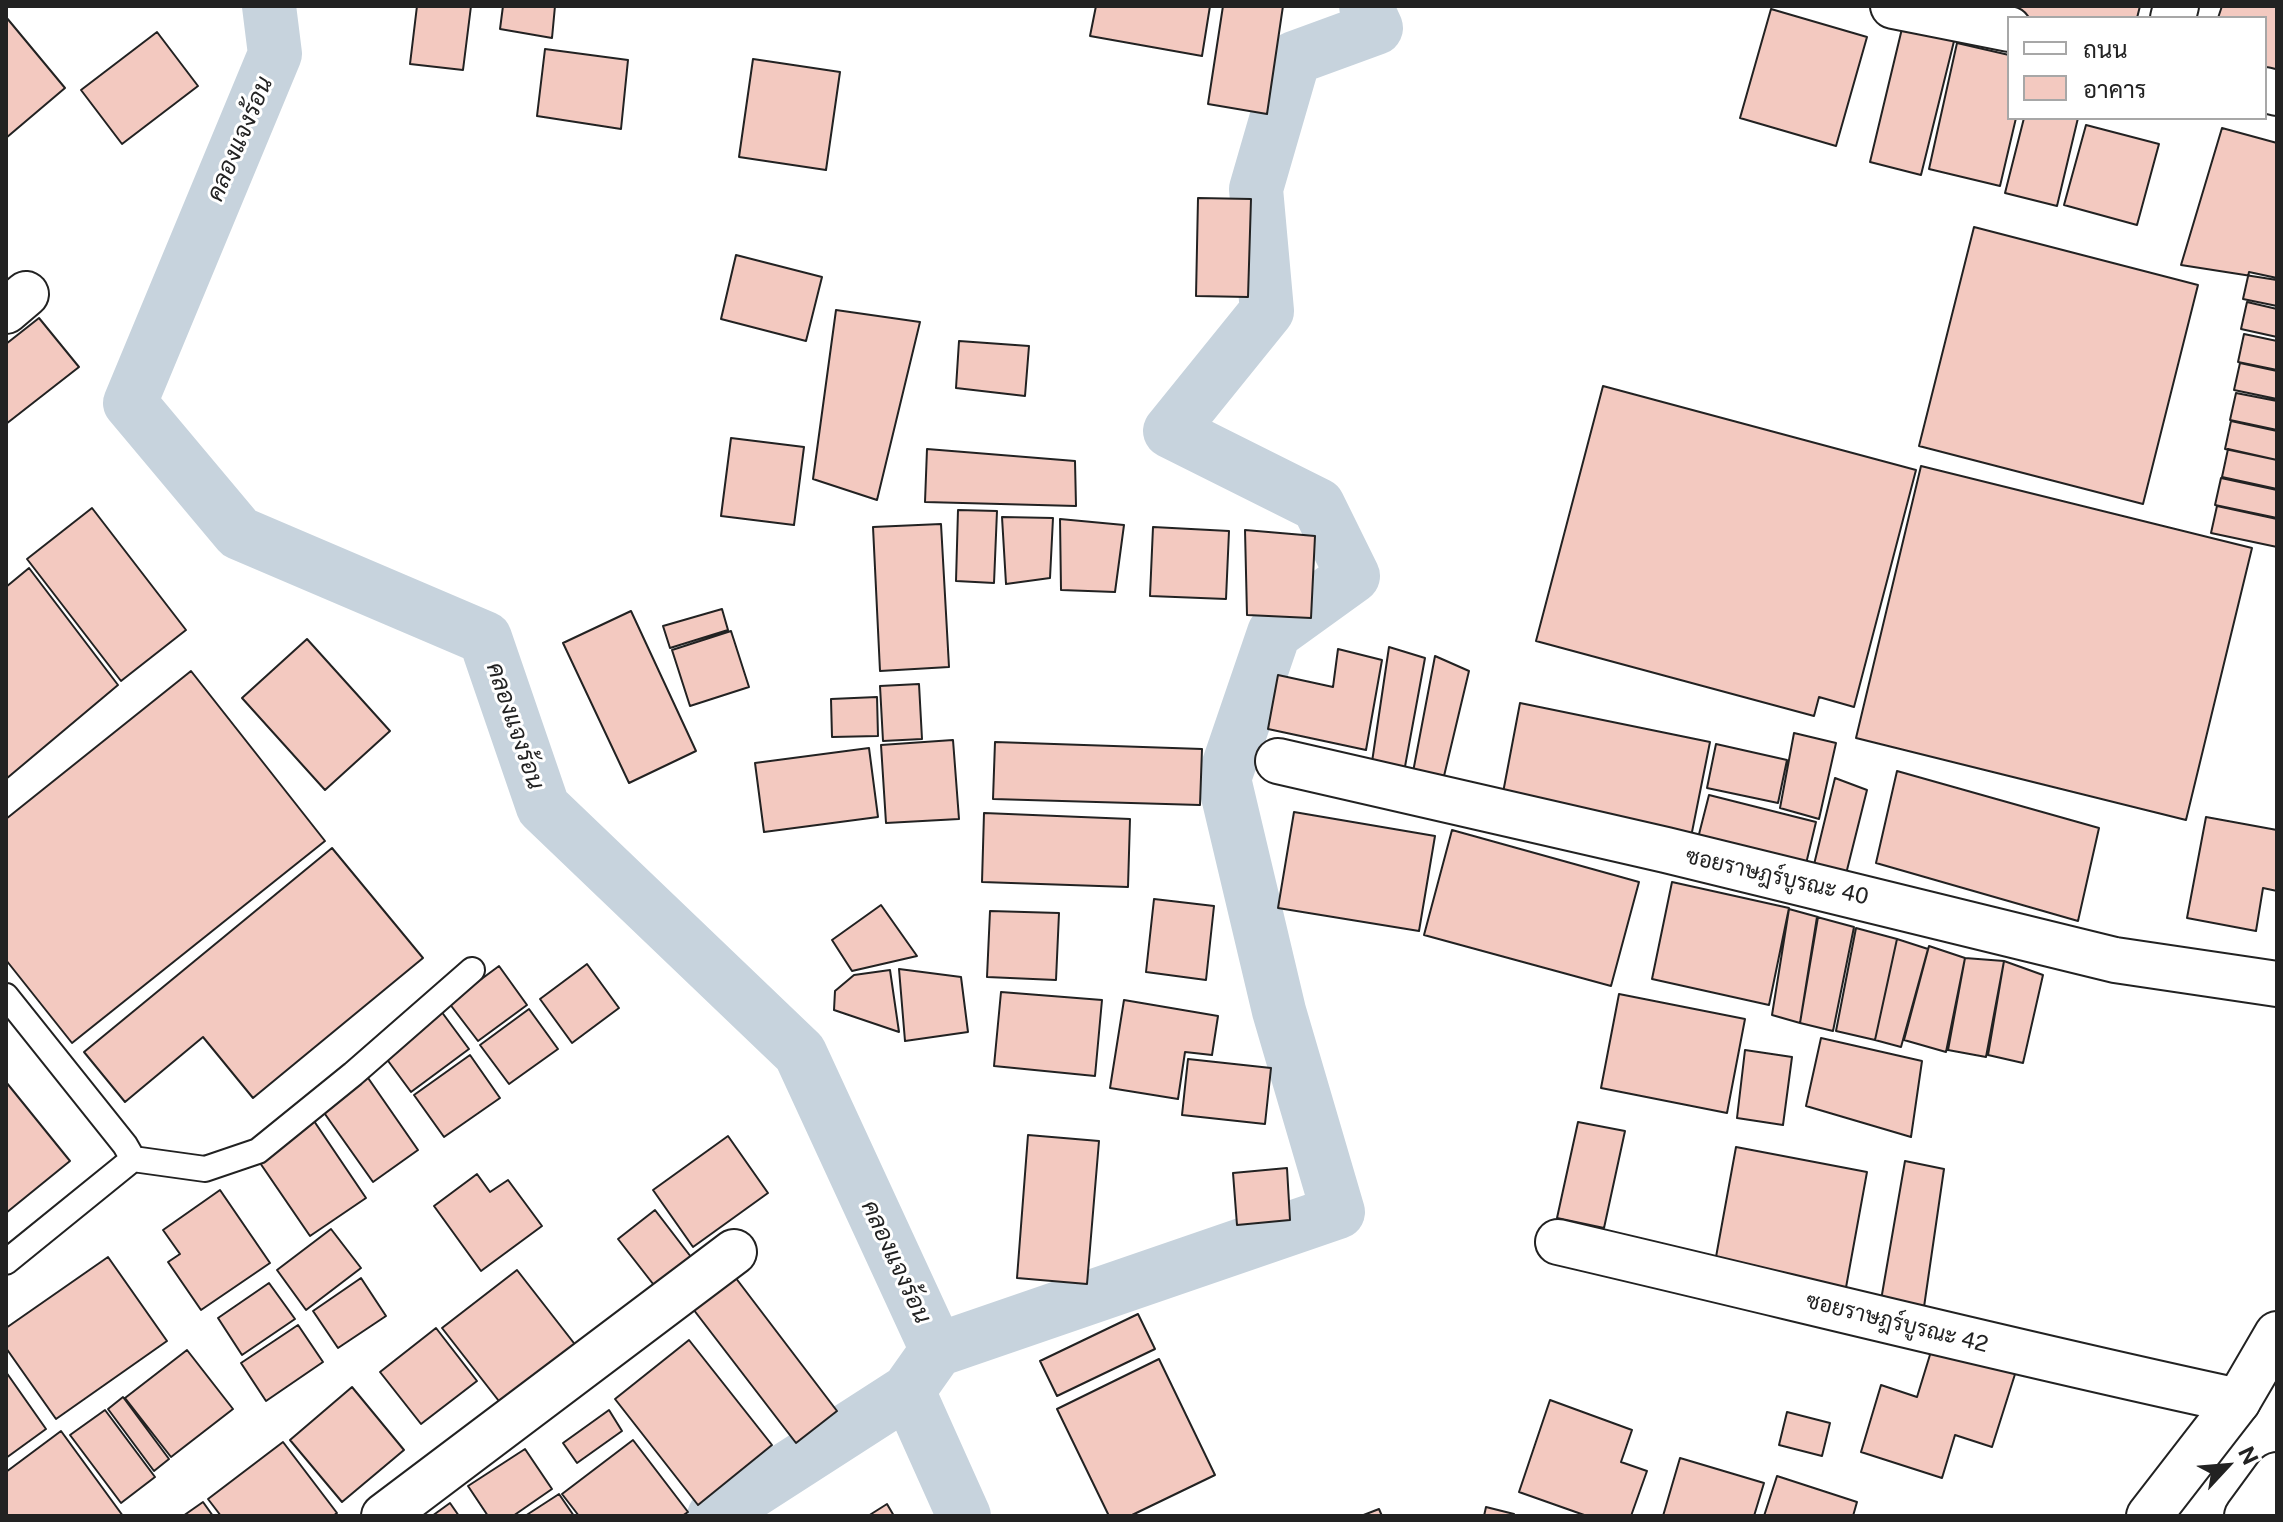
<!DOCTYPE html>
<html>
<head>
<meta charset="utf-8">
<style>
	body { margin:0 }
	#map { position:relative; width:2283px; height:1522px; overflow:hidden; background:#fff; font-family:"Public Sans",Sarabun,sans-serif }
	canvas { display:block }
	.frame { position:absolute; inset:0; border:8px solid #222; pointer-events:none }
	.legend { position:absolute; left:2007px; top:16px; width:260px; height:104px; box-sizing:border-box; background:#fff; border:2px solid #a7a7a7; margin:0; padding:10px 14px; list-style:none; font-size:24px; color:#222 }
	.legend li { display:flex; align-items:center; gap:16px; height:40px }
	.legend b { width:40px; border:2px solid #a7a7a7 }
	.north { position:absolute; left:2187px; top:1426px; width:80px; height:80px; -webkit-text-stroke:6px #fff; paint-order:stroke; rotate:64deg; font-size:22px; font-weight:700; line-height:32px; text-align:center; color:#222 }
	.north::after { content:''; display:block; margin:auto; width:28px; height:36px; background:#222; clip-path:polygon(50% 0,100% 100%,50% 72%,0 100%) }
</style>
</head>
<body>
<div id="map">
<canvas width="2283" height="1522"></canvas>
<div class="frame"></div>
<ul class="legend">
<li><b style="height:10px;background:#fff"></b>ถนน</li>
<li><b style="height:22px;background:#f3c9c0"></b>อาคาร</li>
</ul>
<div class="north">N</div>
</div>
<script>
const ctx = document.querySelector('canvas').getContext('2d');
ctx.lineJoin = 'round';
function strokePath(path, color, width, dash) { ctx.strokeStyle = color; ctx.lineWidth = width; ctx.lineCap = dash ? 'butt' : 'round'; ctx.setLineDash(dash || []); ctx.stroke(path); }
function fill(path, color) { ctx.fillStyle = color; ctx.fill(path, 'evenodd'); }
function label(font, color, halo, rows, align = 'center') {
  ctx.font = font + ' "Public Sans",Sarabun,sans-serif'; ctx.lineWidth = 6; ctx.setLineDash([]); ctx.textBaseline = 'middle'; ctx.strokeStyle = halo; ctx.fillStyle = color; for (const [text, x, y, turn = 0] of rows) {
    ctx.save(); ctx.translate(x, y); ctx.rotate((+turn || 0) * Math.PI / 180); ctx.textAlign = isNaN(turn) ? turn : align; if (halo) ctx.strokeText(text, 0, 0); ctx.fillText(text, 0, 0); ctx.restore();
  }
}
strokePath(new Path2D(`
	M 269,6 L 275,54 L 130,403 L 239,533 L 485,638 L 543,807 L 800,1053 L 937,1350 L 908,1391 L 964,1516
	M 937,1350 L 1338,1212 L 1279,1011 L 1224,779 L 1274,633 L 1353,576 L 1318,505 L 1170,431 L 1267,311 L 1256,189 L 1294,58 L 1376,28 L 1366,6
	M 714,1516 L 908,1391`), '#c7d3dd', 54);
const building = new Path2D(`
	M 417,6 L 471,6 L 463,70 L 410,64 Z
	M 503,6 L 555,6 L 552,38 L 500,29 Z
	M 1096,6 L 1210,6 L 1202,56 L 1090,36 Z
	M 1223,6 L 1283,6 L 1267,114 L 1208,104 Z
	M 1957,6 L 2140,6 L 2137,18 L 2009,18 Z
	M 2222,6 L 2277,6 L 2277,93 L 2265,90 L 2265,18 L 2218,18 Z
	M 1771,9 L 1867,37 L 1836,146 L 1740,118 Z
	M 1905,16 L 1957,29 L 1921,175 L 1870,162 Z
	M 6,17 L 65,88 L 6,138 Z
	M 157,32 L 198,86 L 122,144 L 81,90 Z
	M 1957,43 L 2009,55 L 2009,118 L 2016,118 L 2000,186 L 1929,169 Z
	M 545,49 L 628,60 L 621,129 L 537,116 Z
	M 753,59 L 840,72 L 826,170 L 739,157 Z
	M 2024,118 L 2078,118 L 2057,206 L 2005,193 Z
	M 2086,125 L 2159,144 L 2137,225 L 2064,205 Z
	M 2222,128 L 2277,143 L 2277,280 L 2181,265 Z
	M 1198,198 L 1251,199 L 1248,297 L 1196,296 Z
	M 1974,227 L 2198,285 L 2143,504 L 1919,446 Z
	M 736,255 L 822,277 L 806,341 L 721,319 Z
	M 2249,272 L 2277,278 L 2277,306 L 2243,299 Z
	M 2247,302 L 2277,309 L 2277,337 L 2241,329 Z
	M 836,310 L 920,322 L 877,500 L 813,479 Z
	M 39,318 L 79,367 L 6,424 L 6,344 Z
	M 2244,334 L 2277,341 L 2277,370 L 2238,362 Z
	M 959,341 L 1029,346 L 1025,396 L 956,388 Z
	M 2240,363 L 2277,371 L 2277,399 L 2234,390 Z
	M 1603,386 L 1916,470 L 1854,707 L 1819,697 L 1814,716 L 1536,641 Z
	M 2236,393 L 2277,401 L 2277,430 L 2230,420 Z
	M 2231,421 L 2277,431 L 2277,460 L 2225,449 Z
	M 731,438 L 804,447 L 794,525 L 721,516 Z
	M 927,449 L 1075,461 L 1076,506 L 925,502 Z
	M 2228,449 L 2277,460 L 2277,489 L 2222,477 Z
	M 1921,466 L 2252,548 L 2186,820 L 1856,738 Z
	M 2221,478 L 2277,490 L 2277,518 L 2215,505 Z
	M 2217,506 L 2277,519 L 2277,547 L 2211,533 Z
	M 92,508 L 186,630 L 121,681 L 27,559 Z
	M 958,510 L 997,511 L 994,583 L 956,581 Z
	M 1002,517 L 1053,518 L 1050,578 L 1006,584 Z
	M 1060,519 L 1124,525 L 1115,592 L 1061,590 Z
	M 941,524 L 949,667 L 880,671 L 873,527 Z
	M 1153,527 L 1229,531 L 1226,599 L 1150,596 Z
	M 1245,530 L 1315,536 L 1311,618 L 1247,615 Z
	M 29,568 L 118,685 L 6,779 L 6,587 Z
	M 722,609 L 728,630 L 670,648 L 663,626 Z
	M 631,611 L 696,751 L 629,783 L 563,643 Z
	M 731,631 L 749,687 L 690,706 L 672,650 Z
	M 307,639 L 390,731 L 325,790 L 242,698 Z
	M 1389,647 L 1425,658 L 1404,772 L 1372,762 Z
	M 1338,649 L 1382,660 L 1366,750 L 1268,729 L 1278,675 L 1333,687 Z
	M 1435,656 L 1469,671 L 1444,776 L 1413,772 Z
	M 191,671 L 325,841 L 72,1043 L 6,960 L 6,819 Z
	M 919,684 L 922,739 L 883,741 L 880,686 Z
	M 877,697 L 878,736 L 832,737 L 831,699 Z
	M 1520,703 L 1710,742 L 1691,837 L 1502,798 Z
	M 1794,733 L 1836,743 L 1819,819 L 1780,808 Z
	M 953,740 L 959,819 L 886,823 L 881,745 Z
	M 995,742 L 1202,749 L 1200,805 L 993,799 Z
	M 1716,744 L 1787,760 L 1778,803 L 1707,788 Z
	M 869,748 L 878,817 L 764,832 L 755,763 Z
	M 1897,771 L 2099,828 L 2078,921 L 1876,863 Z
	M 1835,778 L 1867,790 L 1844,882 L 1811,877 Z
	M 1709,795 L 1816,822 L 1805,868 L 1697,842 Z
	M 1294,812 L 1435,836 L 1419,931 L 1278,908 Z
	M 984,813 L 1130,819 L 1128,887 L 982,882 Z
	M 2206,817 L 2277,830 L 2277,891 L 2263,888 L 2256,931 L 2187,918 Z
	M 1452,830 L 1639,882 L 1611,986 L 1424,935 Z
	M 332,848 L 423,958 L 253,1098 L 203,1037 L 125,1102 L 84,1052 Z
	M 1672,882 L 1789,908 L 1769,1005 L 1652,979 Z
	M 1154,899 L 1214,906 L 1206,980 L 1146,972 Z
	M 881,905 L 917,956 L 852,971 L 832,940 Z
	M 1789,909 L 1818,917 L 1800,1023 L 1772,1015 Z
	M 990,911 L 1059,913 L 1056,980 L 987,977 Z
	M 1817,917 L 1854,927 L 1833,1031 L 1800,1023 Z
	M 1856,928 L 1897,939 L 1875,1040 L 1836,1031 Z
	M 1897,939 L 1928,949 L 1901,1047 L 1875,1040 Z
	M 1929,946 L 1965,958 L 1946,1052 L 1904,1040 Z
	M 1965,958 L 2004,961 L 1986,1057 L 1948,1050 Z
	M 2004,961 L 2043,975 L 2023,1063 L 1988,1055 Z
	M 587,964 L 619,1008 L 572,1043 L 540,999 Z
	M 499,966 L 527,1005 L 478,1041 L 449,1003 Z
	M 899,969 L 961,977 L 968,1032 L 905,1041 Z
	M 890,970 L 899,1032 L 834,1010 L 835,991 L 854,975 Z
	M 1001,992 L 1102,1000 L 1095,1076 L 994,1066 Z
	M 1619,994 L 1745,1019 L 1727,1113 L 1601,1088 Z
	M 1124,1000 L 1218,1016 L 1212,1055 L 1185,1052 L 1178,1099 L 1110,1088 Z
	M 529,1009 L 558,1049 L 509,1084 L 480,1045 Z
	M 441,1011 L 469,1049 L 411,1092 L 383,1054 Z
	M 1821,1038 L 1922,1061 L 1911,1137 L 1806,1106 Z
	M 1745,1050 L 1792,1057 L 1783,1125 L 1737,1118 Z
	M 470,1055 L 500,1098 L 444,1137 L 414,1095 Z
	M 1188,1059 L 1271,1068 L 1265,1124 L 1182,1115 Z
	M 366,1075 L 418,1150 L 373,1182 L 320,1107 Z
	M 6,1082 L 70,1161 L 6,1213 Z
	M 314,1121 L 366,1198 L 310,1236 L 258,1160 Z
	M 1578,1122 L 1625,1131 L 1604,1228 L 1557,1218 Z
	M 1028,1135 L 1099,1141 L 1087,1284 L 1017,1278 Z
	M 728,1136 L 768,1193 L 693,1247 L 653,1190 Z
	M 1736,1147 L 1867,1172 L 1845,1293 L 1714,1268 Z
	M 1905,1161 L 1944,1169 L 1924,1307 L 1880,1306 Z
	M 1287,1168 L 1290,1220 L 1237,1225 L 1233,1173 Z
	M 477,1174 L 490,1192 L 508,1180 L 542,1226 L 481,1271 L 434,1206 Z
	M 220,1190 L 270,1263 L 201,1310 L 168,1262 L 180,1254 L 163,1230 Z
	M 655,1210 L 701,1270 L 664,1298 L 618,1239 Z
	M 331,1229 L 361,1268 L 306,1310 L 277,1270 Z
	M 108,1257 L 167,1341 L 56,1419 L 6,1348 L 6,1328 Z
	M 517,1270 L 584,1356 L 509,1414 L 442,1328 Z
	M 732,1273 L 837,1411 L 796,1443 L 690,1305 Z
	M 361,1278 L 386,1316 L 338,1348 L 313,1311 Z
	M 269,1283 L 295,1319 L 242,1355 L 218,1318 Z
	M 1138,1314 L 1155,1349 L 1057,1396 L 1040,1361 Z
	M 298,1325 L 323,1362 L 266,1401 L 241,1363 Z
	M 436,1328 L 477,1381 L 421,1424 L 380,1372 Z
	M 689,1340 L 772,1445 L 698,1505 L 615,1399 Z
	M 1933,1345 L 2016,1371 L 1992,1447 L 1955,1435 L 1942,1478 L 1861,1452 L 1881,1385 L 1917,1397 Z
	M 187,1350 L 233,1409 L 171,1457 L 125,1398 Z
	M 1159,1359 L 1215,1475 L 1130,1516 L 1109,1516 L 1057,1409 Z
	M 6,1372 L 46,1429 L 6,1458 Z
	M 352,1387 L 404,1450 L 342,1502 L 290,1440 Z
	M 123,1397 L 169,1459 L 154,1471 L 108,1409 Z
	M 1550,1400 L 1632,1430 L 1621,1462 L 1647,1471 L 1631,1516 L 1587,1516 L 1519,1492 Z
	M 105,1410 L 155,1477 L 121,1503 L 70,1435 Z
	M 609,1410 L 622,1431 L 577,1463 L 563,1443 Z
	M 1787,1412 L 1830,1423 L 1822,1456 L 1779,1445 Z
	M 61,1431 L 123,1516 L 6,1516 L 6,1472 Z
	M 633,1440 L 688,1512 L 682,1516 L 579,1516 L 562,1494 Z
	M 283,1442 L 337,1513 L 333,1516 L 221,1516 L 208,1499 Z
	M 525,1449 L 552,1489 L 513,1516 L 488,1516 L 468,1486 Z
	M 1680,1458 L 1764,1483 L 1754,1516 L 1663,1516 Z
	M 1777,1476 L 1857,1502 L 1853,1516 L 1764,1516 Z
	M 559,1494 L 574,1516 L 525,1516 Z
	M 203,1502 L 213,1516 L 183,1516 Z
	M 450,1503 L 459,1516 L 432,1516 Z
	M 887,1504 L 894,1516 L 868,1516 Z
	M 1486,1507 L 1514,1514 L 1514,1516 L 1484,1516 Z
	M 1379,1509 L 1382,1516 L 1361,1516 Z`);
fill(building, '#f3c9c0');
strokePath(building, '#222', 2);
const service = new Path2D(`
	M 6,996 L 125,1145 L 133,1159 L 6,1262
	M 133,1159 L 205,1169 L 258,1151 L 353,1074 L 472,970`);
const minor = new Path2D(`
	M 1893,6 L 2009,29
	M 2173,18 L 2176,6
	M 2265,90 L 2277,93
	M 6,311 L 26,294
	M 1278,761 L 1666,850 L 2115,960 L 2277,984
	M 1558,1242 C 1785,1295 2010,1352 2238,1401
	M 384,1516 L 734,1252`);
const secondary = new Path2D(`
	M 2149,1516 L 2238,1401 L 2277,1334
	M 2247,1516 L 2277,1475`);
strokePath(service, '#222', 28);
strokePath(minor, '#222', 48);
strokePath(secondary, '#222', 48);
strokePath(service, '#fff', 24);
strokePath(minor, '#fff', 44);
strokePath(secondary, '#fff', 44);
label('22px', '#222', '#fff', [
	["ซอยราษฎร์บูรณะ 40",1777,877,13],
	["ซอยราษฎร์บูรณะ 42",1897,1323,14]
]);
label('italic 24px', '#222', '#fff', [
	["คลองแจงร้อน",240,139,-67],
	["คลองแจงร้อน",515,726,71],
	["คลองแจงร้อน",896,1262,65]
]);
</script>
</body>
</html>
